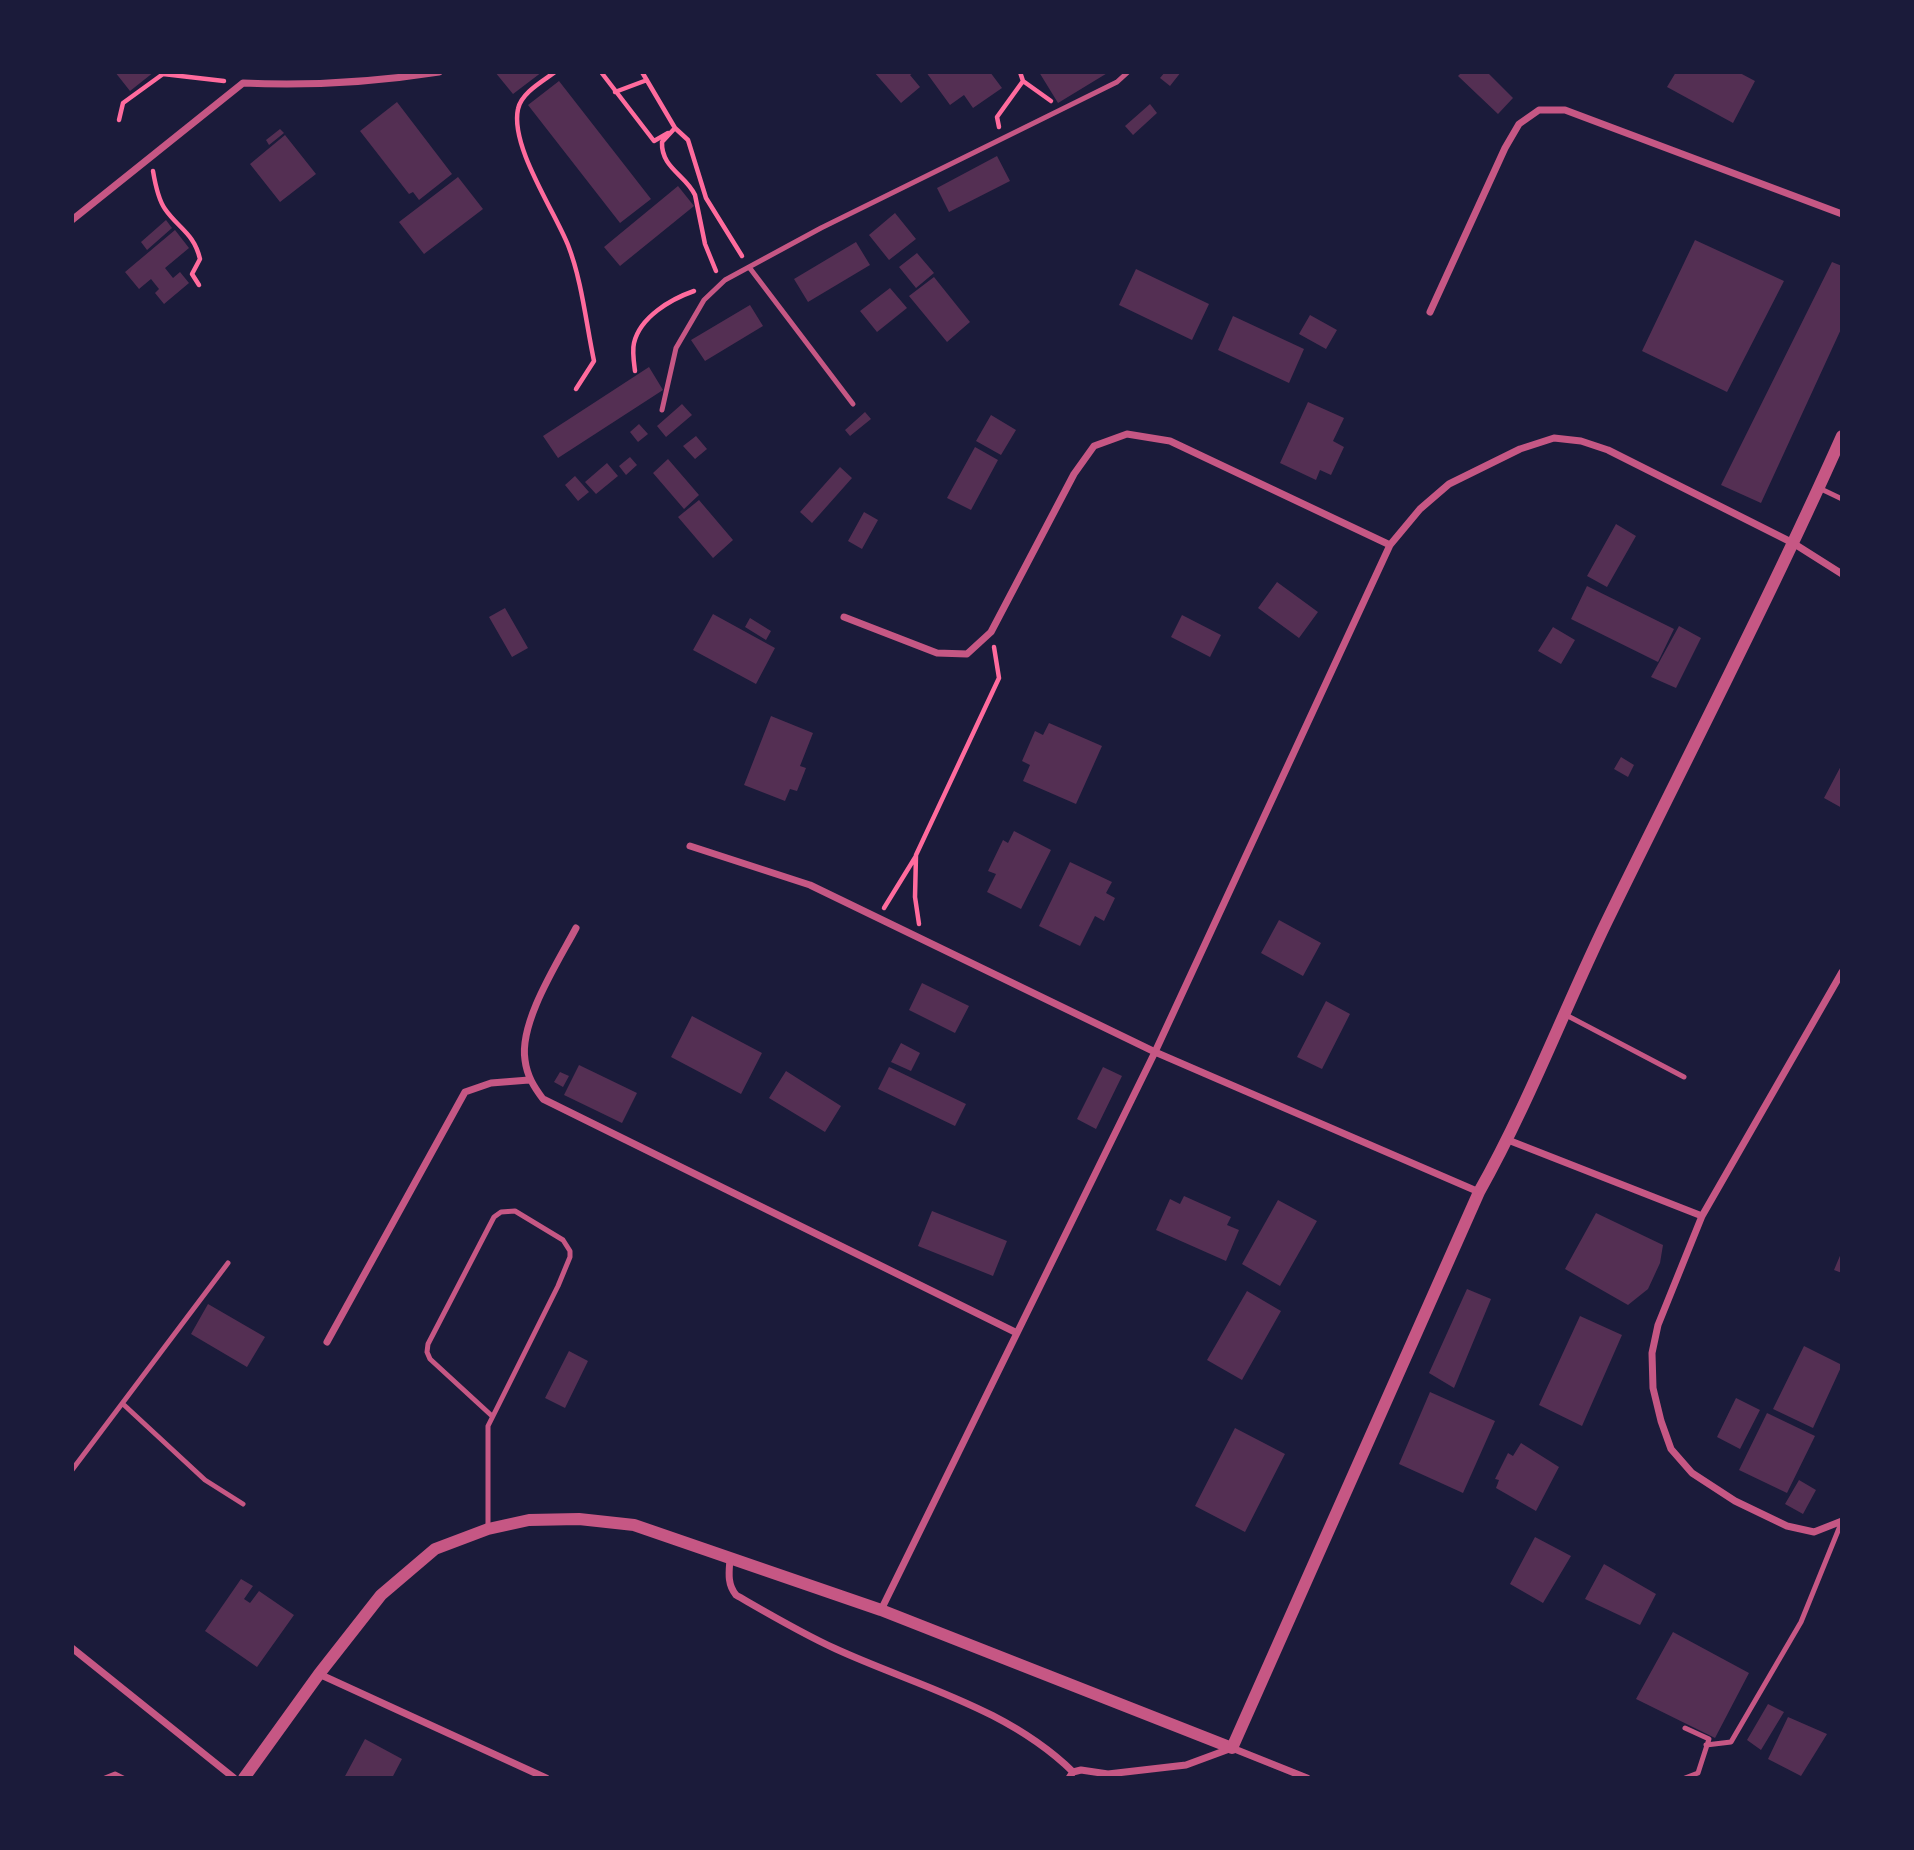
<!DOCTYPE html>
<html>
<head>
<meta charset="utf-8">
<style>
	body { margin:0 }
	#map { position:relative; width:1914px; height:1850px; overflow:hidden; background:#1b1b3a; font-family:"PT Sans Narrow",sans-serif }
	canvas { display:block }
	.frame { position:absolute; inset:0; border:74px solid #1b1b3a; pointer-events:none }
</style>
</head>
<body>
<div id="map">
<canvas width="1914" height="1850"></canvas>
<div class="frame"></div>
</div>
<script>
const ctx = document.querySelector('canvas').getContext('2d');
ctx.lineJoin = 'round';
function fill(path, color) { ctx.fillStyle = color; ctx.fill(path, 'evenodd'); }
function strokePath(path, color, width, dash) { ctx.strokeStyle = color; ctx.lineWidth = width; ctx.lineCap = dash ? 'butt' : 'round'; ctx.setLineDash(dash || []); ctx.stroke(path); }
fill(new Path2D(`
	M 115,72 L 154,72 L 130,91 Z
	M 495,72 L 542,72 L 513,94 Z
	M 874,72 L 915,72 L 910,75 L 920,87 L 901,103 Z
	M 926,72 L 990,72 L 1002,88 L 973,108 L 964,95 L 950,105 Z
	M 1039,72 L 1109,72 L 1058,103 Z
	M 1165,72 L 1181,72 L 1170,86 L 1160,78 Z
	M 1462,72 L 1487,72 L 1513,98 L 1498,114 L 1458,76 Z
	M 1676,72 L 1738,72 L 1755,81 L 1733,123 L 1667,87 Z
	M 559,81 L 651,199 L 620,223 L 528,105 Z
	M 397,102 L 452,174 L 419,200 L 413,192 L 409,194 L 360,131 Z
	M 1150,104 L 1157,113 L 1133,135 L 1125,126 Z
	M 280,129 L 284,133 L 269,145 L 266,140 Z
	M 285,135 L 316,174 L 280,202 L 250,164 Z
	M 997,156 L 1010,181 L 949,212 L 937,188 Z
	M 458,177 L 483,209 L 424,254 L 399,222 Z
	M 678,186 L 694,206 L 620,266 L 604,247 Z
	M 895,213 L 916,239 L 889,260 L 869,235 Z
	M 166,220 L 172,228 L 147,250 L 141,242 Z
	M 175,230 L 189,248 L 165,268 L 173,278 L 180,272 L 189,283 L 164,304 L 155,293 L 159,289 L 151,279 L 139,289 L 125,272 Z
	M 1695,240 L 1784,281 L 1727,392 L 1642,351 Z
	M 856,242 L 870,265 L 808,302 L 794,279 Z
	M 917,253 L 934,273 L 916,288 L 899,267 Z
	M 1832,262 L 1842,266 L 1842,327 L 1761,503 L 1721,485 Z
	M 1136,269 L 1209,304 L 1192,340 L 1119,305 Z
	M 934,277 L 970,322 L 947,342 L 909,296 Z
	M 890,288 L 907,308 L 877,332 L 860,311 Z
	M 750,305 L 763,326 L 705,361 L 691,340 Z
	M 1310,315 L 1337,330 L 1326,349 L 1299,334 Z
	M 1233,316 L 1304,349 L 1289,383 L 1218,350 Z
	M 649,367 L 663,390 L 558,458 L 543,436 Z
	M 1308,402 L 1344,418 L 1333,441 L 1344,447 L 1331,475 L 1320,470 L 1316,480 L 1280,463 Z
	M 682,404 L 692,415 L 666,437 L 657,426 Z
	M 865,412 L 871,419 L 850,436 L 845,430 Z
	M 991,415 L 1016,430 L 1001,455 L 976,441 Z
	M 639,424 L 648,434 L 638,442 L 630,432 Z
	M 696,436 L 707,449 L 695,459 L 683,446 Z
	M 975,447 L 998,460 L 971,510 L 947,498 Z
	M 630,457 L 637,465 L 626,475 L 619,466 Z
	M 668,459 L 699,495 L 684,509 L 653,473 Z
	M 607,463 L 618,476 L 596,494 L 585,482 Z
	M 840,467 L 852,478 L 812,523 L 800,512 Z
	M 575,476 L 589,492 L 578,501 L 565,485 Z
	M 699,500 L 733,540 L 713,558 L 678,517 Z
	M 864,512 L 878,520 L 862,549 L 848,541 Z
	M 1616,524 L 1636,536 L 1607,587 L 1587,576 Z
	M 1277,582 L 1318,612 L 1299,638 L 1258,608 Z
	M 1587,586 L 1674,629 L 1658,662 L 1571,619 Z
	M 505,608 L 528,648 L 512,657 L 489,617 Z
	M 713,614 L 775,648 L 756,684 L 693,650 Z
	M 1182,615 L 1221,635 L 1210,657 L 1171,637 Z
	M 750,618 L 771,631 L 766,640 L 745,627 Z
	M 1679,626 L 1701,638 L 1676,688 L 1651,677 Z
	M 1553,627 L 1575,640 L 1561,664 L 1538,651 Z
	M 771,716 L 813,733 L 800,766 L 806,768 L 797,791 L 790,789 L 785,801 L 744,785 Z
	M 1049,723 L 1102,746 L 1076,804 L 1023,781 L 1030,765 L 1022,761 L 1035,731 L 1043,735 Z
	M 1621,757 L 1634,765 L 1628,777 L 1614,769 Z
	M 1842,764 L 1842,808 L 1824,798 Z
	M 1014,831 L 1051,850 L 1021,909 L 987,892 L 996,874 L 988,871 L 1003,840 L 1008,843 Z
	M 1070,862 L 1112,882 L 1106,893 L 1115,898 L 1104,921 L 1095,916 L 1080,946 L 1039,926 Z
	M 1279,920 L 1321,943 L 1303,976 L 1261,953 Z
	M 922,983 L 969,1006 L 955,1033 L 909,1010 Z
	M 1326,1001 L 1350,1014 L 1322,1069 L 1297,1057 Z
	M 692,1016 L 762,1053 L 741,1094 L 671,1057 Z
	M 901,1043 L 920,1053 L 911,1071 L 891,1062 Z
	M 579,1065 L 637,1093 L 622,1123 L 564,1095 Z
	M 889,1067 L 966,1104 L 955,1126 L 878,1089 Z
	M 1103,1067 L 1122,1076 L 1096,1129 L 1077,1119 Z
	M 786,1071 L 841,1106 L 825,1132 L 769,1098 Z
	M 560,1072 L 569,1076 L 563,1087 L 554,1082 Z
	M 1184,1196 L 1231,1217 L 1227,1225 L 1239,1230 L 1226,1261 L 1156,1230 L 1170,1199 L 1180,1204 Z
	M 1278,1200 L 1317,1221 L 1280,1286 L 1242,1264 Z
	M 932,1211 L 1007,1241 L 993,1276 L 918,1246 Z
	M 1596,1213 L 1663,1245 L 1660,1263 L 1648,1289 L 1628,1305 L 1565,1269 Z
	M 1842,1251 L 1842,1273 L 1834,1270 Z
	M 1467,1289 L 1491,1299 L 1454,1388 L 1429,1373 Z
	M 1247,1291 L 1281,1311 L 1242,1380 L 1207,1360 Z
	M 208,1304 L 265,1337 L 247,1367 L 191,1334 Z
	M 1580,1316 L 1622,1335 L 1582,1426 L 1539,1405 Z
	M 1804,1346 L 1842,1365 L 1813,1428 L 1773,1409 Z
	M 569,1351 L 588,1361 L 565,1408 L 545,1398 Z
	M 1430,1392 L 1495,1421 L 1463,1493 L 1399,1464 Z
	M 1736,1398 L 1760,1410 L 1740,1449 L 1717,1437 Z
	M 1767,1413 L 1815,1436 L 1787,1493 L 1739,1470 Z
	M 1235,1428 L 1285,1454 L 1245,1532 L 1195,1506 Z
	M 1521,1443 L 1559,1467 L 1536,1511 L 1496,1488 L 1499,1480 L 1495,1479 L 1508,1453 L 1513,1456 Z
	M 1799,1480 L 1816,1490 L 1803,1514 L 1785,1504 Z
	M 1535,1537 L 1571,1556 L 1543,1603 L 1510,1584 Z
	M 1604,1564 L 1656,1594 L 1640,1625 L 1585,1599 Z
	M 241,1579 L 253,1586 L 244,1599 L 250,1603 L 259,1591 L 294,1615 L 257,1667 L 205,1631 Z
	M 1673,1632 L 1749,1673 L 1715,1738 L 1636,1699 Z
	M 1768,1704 L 1784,1712 L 1761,1750 L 1747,1740 Z
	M 1788,1717 L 1827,1734 L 1801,1776 L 1768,1759 Z
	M 365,1739 L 402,1759 L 392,1778 L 344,1778 Z`), '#542f53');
strokePath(new Path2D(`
	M 555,72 C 543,81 521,93 518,109 C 510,146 554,210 568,245 C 582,281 586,323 594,361 L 576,389
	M 601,72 L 654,141 L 668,133
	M 642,72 L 675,128
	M 1023,81 L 1051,101
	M 615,92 L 647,80
	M 119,120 L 123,103 L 163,74 L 224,81
	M 999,127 L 997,117 L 1023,81 L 1020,72
	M 153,171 C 155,183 158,199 165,209 C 178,228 194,233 200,259 L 192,274 L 199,285
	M 716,271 L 705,244 L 695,195 C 686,175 661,168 662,142 L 675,128 L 688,140 L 706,198 L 742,256
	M 635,371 C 634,363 632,351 634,343 C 640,317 671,299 694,291
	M 884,908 L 916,856
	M 919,924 L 915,897 L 916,855 L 999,678 L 994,647`), '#ff6b9d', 4.5);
strokePath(new Path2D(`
	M 749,267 L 853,404
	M 662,410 L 676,348 L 704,300 L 725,280 L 821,228 L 1117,82 L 1128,72
	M 1819,488 L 1842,499
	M 1566,1015 L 1684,1077
	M 123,1404 L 205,1480 L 243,1504
	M 72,1470 L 228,1263
	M 488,1529 L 488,1426 L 558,1286 L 570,1257 L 570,1251 L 563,1240 L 515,1211 L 501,1212 L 494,1217 L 428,1344 L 427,1352 L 430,1359 L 492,1416
	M 1685,1728 L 1709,1739 L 1698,1773 L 1685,1778
	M 1706,1745 L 1731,1742 L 1801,1622 L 1842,1521
	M 105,1778 L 115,1774 L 123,1778`), '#c65784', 5);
strokePath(new Path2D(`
	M 72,220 L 243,83 C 307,86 375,82 439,72
	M 1430,312 L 1505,148 L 1519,124 L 1539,110 L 1565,110 L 1842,214
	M 844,617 L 937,653 L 967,654 L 991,632 L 1074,474 L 1094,446 L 1127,434 L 1170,441 L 1390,545
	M 690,846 L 810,885 L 1155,1052 L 1479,1192
	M 576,928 C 558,962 519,1022 525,1060 C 527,1076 534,1087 543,1099 L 1017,1333
	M 1842,972 L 1702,1216 L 1658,1325 L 1652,1353 L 1653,1388 L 1661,1421 L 1671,1449 L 1692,1473 L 1735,1501 L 1787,1526 L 1814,1532 L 1842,1521
	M 1508,1140 L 1702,1216
	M 327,1342 L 465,1092 L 491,1083 L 529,1080
	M 730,1559 C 729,1572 727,1584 736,1595 C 769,1614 801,1633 836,1649 C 917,1686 1008,1708 1073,1772
	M 881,1610 L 1155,1052 L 1390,545 L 1420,509 L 1449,484 L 1520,449 L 1554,438 L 1581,441 L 1608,450 L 1793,543 L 1842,574
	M 72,1648 L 234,1778
	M 319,1674 L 546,1778
	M 1069,1778 L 1073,1772 L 1081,1770 L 1108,1774 L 1186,1765 L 1232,1748 L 1307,1778`), '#c65784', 7);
strokePath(new Path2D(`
	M 244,1778 L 319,1674 L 381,1595 L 435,1549 L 488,1529 L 529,1520 L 579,1519 L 634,1525 L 881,1610 L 1232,1748 L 1479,1192 C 1528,1105 1563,1012 1606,923 C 1685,761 1769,600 1842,436`), '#c65784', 12);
</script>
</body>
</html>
